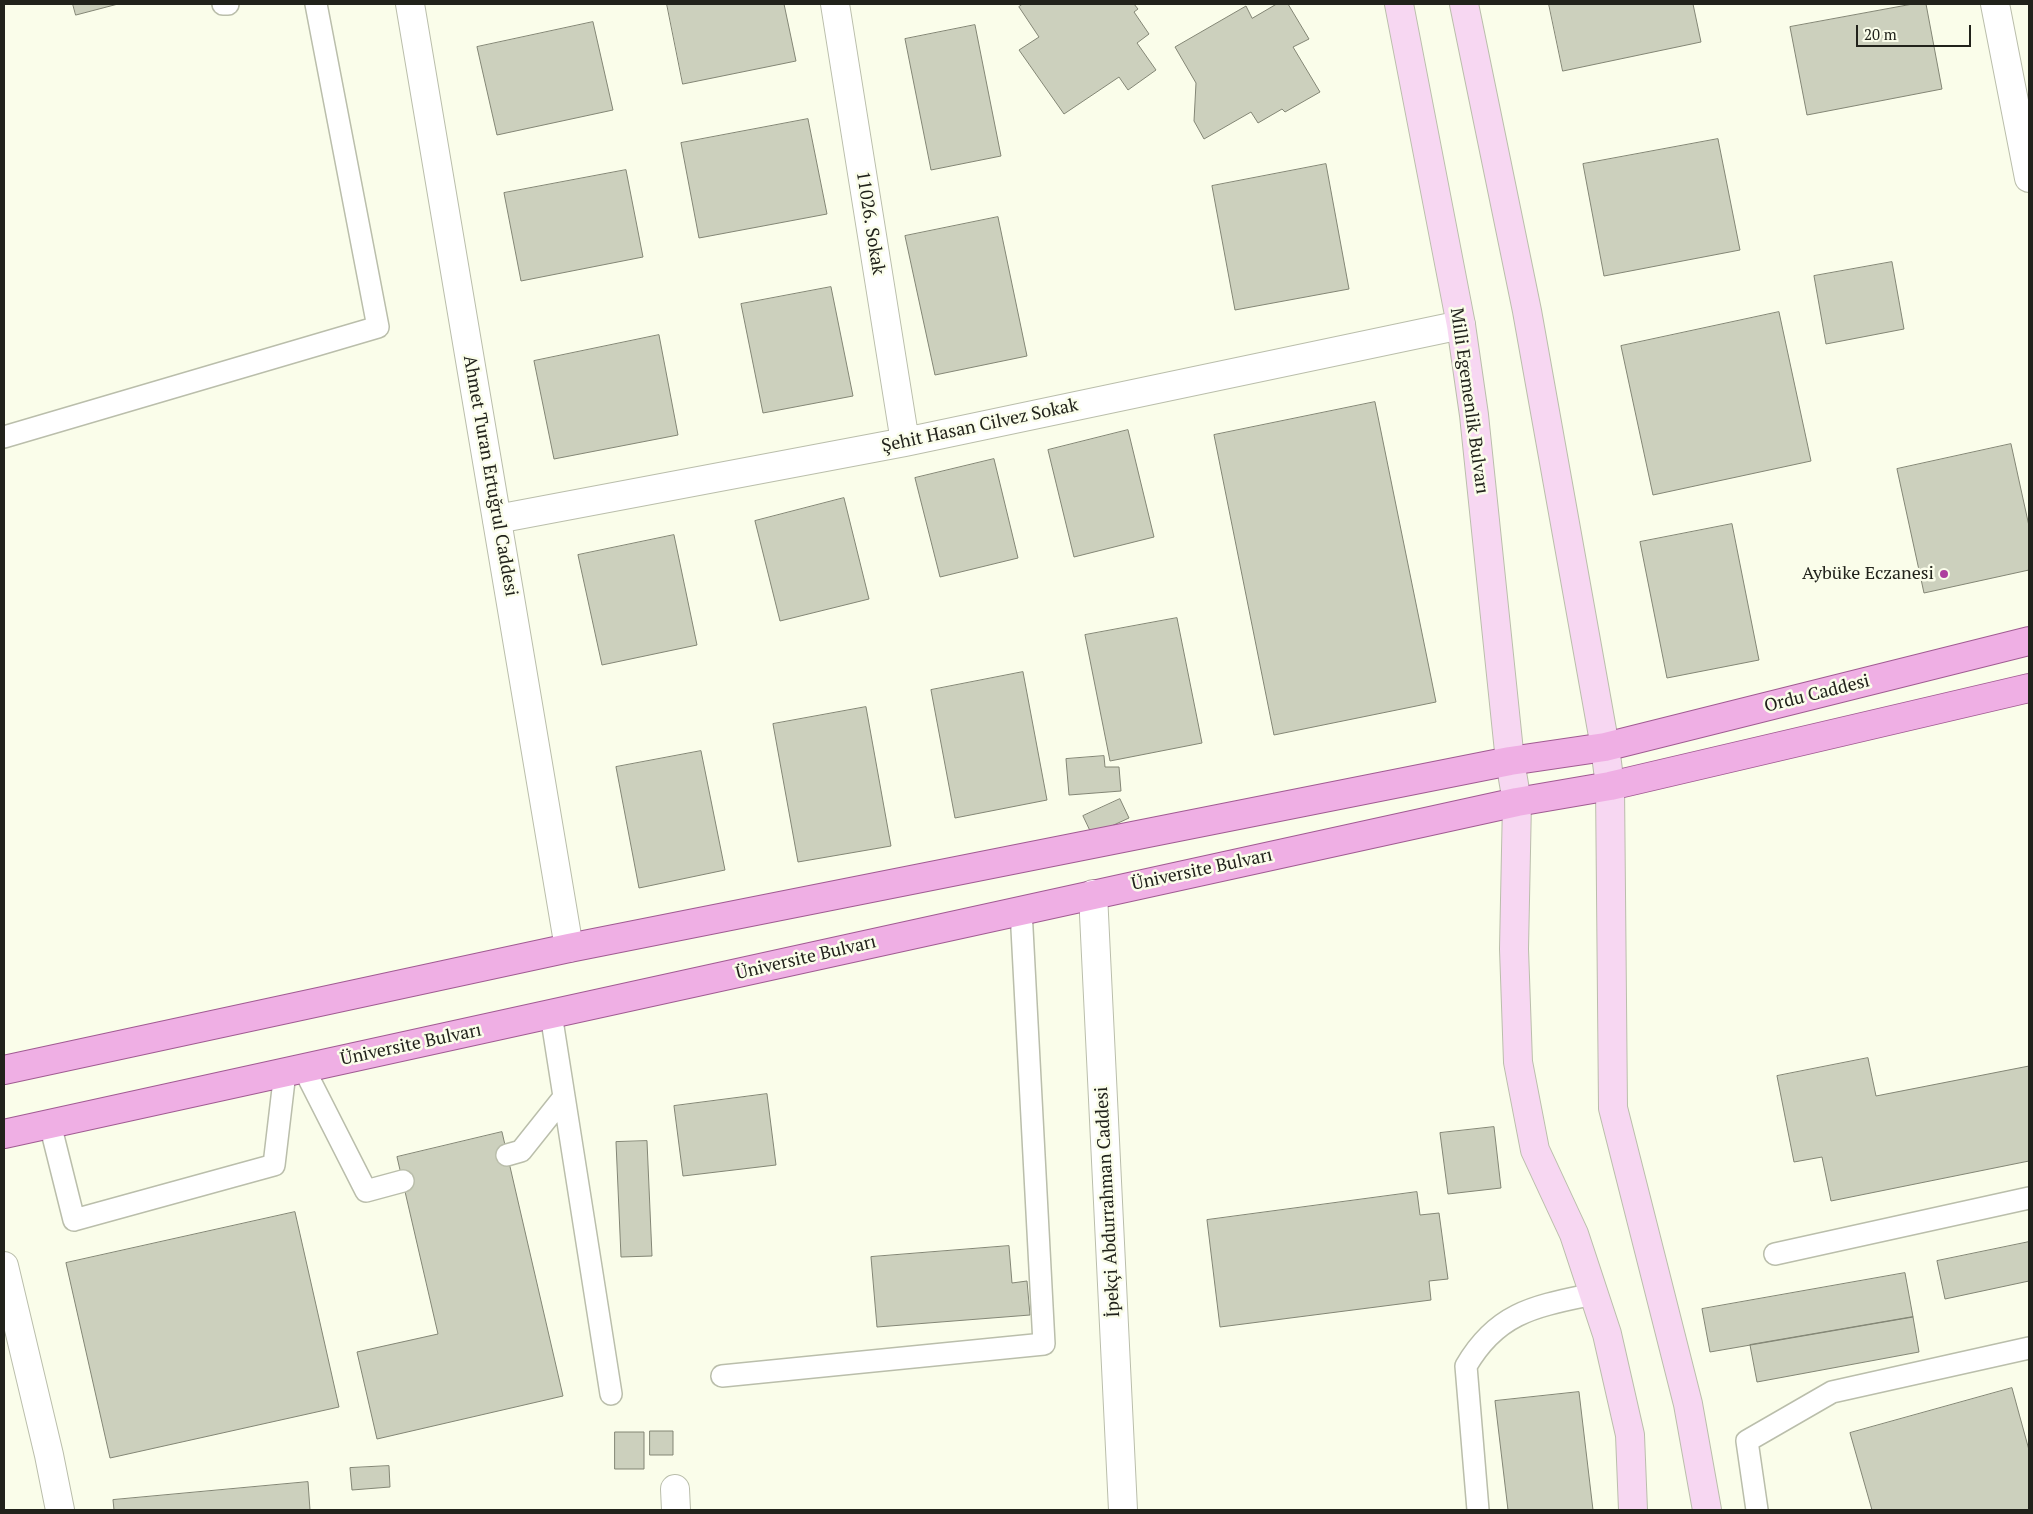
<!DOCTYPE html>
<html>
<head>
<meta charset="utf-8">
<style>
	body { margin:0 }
	#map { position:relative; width:2033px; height:1514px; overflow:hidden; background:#fafdea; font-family:"PT Serif",serif }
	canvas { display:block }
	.frame { position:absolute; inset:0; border:5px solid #21221b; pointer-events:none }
	.scale { position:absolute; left:1856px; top:25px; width:115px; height:22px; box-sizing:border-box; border:2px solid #21221b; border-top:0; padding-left:6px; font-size:15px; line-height:18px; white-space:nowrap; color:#21221b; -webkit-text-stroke:4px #fafdea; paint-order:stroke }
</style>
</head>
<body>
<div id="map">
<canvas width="2033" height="1514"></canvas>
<div class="frame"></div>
<div class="scale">20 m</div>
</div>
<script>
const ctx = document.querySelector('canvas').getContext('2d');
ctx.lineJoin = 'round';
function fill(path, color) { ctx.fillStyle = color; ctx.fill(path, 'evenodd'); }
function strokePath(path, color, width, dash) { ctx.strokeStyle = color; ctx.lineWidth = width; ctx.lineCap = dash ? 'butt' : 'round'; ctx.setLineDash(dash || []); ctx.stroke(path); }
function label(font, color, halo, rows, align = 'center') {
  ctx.font = font + ' "PT Serif",serif'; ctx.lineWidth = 5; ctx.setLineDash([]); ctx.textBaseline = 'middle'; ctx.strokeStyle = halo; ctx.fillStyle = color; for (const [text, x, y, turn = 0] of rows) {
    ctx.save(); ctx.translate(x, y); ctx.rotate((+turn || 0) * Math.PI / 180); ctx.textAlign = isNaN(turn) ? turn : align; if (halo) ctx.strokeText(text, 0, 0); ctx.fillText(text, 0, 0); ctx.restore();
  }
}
const building = new Path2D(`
	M 73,4 L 118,4 L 76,15 Z
	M 667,4 L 784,4 L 796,61 L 683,84 Z
	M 1023,4 L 1134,4 L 1138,9 L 1134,12 L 1149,34 L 1137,43 L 1156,70 L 1128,90 L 1119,77 L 1064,114 L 1019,50 L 1039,37 L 1019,7 Z
	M 1277,4 L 1288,4 L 1309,39 L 1293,47 L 1320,92 L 1285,112 L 1282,109 L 1258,123 L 1251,112 L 1204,139 L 1194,121 L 1196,83 L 1175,47 L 1246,6 L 1252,18 Z
	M 1549,4 L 1693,4 L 1701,42 L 1563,71 Z
	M 1913,4 L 1926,4 L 1942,89 L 1807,115 L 1790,27 Z
	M 593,22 L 613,110 L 497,135 L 477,47 Z
	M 975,25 L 1001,156 L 931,170 L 905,39 Z
	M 808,119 L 827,214 L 699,238 L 681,143 Z
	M 1718,139 L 1740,250 L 1604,276 L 1583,164 Z
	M 1326,164 L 1349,289 L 1235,310 L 1212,186 Z
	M 626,170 L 643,257 L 521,281 L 504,193 Z
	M 998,217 L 1027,356 L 935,375 L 905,236 Z
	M 1892,262 L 1904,329 L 1826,344 L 1814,276 Z
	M 831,287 L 853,396 L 763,413 L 741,304 Z
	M 1779,312 L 1811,461 L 1653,495 L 1621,346 Z
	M 659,335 L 678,435 L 554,459 L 534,361 Z
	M 1375,402 L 1436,702 L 1274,735 L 1214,435 Z
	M 1128,430 L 1154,537 L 1074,557 L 1048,450 Z
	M 2011,444 L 2029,526 L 2029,570 L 1924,593 L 1897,469 Z
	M 994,459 L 1018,558 L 940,577 L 915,478 Z
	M 844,498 L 869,599 L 780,621 L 755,521 Z
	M 1732,524 L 1759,660 L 1667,678 L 1640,542 Z
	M 674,535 L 697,645 L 602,665 L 578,555 Z
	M 1177,618 L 1202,743 L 1110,761 L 1085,635 Z
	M 1023,672 L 1047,800 L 955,818 L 931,690 Z
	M 866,707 L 891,846 L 798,862 L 773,724 Z
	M 701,751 L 725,870 L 639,888 L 616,767 Z
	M 1104,756 L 1105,767 L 1119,767 L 1121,791 L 1069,795 L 1066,759 Z
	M 1120,799 L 1129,818 L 1092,835 L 1083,816 Z
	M 1868,1058 L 1876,1096 L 2029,1066 L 2029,1161 L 1831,1201 L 1822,1157 L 1794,1162 L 1777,1076 Z
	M 767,1094 L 776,1165 L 683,1176 L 674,1106 Z
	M 1494,1127 L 1501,1188 L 1448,1194 L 1440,1133 Z
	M 502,1132 L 563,1396 L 377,1439 L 357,1352 L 438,1334 L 397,1157 Z
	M 647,1141 L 652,1256 L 621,1257 L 616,1142 Z
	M 1417,1192 L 1420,1215 L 1439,1213 L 1448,1279 L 1429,1281 L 1431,1300 L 1220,1327 L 1207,1220 Z
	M 295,1212 L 339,1407 L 110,1458 L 66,1263 Z
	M 2029,1242 L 2029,1281 L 1945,1299 L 1937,1261 Z
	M 1009,1246 L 1012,1283 L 1027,1281 L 1030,1315 L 877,1327 L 871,1257 Z
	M 1905,1273 L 1913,1317 L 1710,1352 L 1702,1309 Z
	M 1913,1317 L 1919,1352 L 1757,1382 L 1750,1345 Z
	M 2012,1388 L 2029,1450 L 2029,1510 L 1872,1510 L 1850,1433 Z
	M 1579,1392 L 1593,1510 L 1508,1510 L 1495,1401 Z
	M 650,1431 L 673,1431 L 673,1455 L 650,1455 Z
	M 615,1432 L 644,1432 L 644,1469 L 615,1469 Z
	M 389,1466 L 390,1487 L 352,1490 L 350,1468 Z
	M 308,1482 L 310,1510 L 114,1510 L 113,1500 Z`);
fill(building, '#ccd0bd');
strokePath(building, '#838675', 1);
const service = new Path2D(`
	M 223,4 L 228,4
	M 4,437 L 378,327 L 316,4
	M 551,1014 L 611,1394
	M 304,1069 L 366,1191 L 403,1181
	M 50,1124 L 74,1220 L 274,1165 L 285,1072
	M 507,1155 L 521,1151 L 564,1097
	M 1775,1254 L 2029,1198
	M 722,1376 L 1044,1344 L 1021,910
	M 1478,1510 L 1466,1366 C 1498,1311 1537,1306 1594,1294
	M 1757,1510 L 1747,1441 L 1832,1392 L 2029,1348`);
const minor = new Path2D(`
	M 835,4 L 905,442
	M 1995,4 L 2029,178
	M 497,519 L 905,442 L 1461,325
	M 675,1489 L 676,1510`);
const tertiary = new Path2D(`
	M 410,4 L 569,948
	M 1093,894 L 1123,1510
	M 4,1266 L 49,1455 L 60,1510`);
const secondary = new Path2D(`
	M 1399,4 L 1461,325 L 1474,415 L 1510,761 L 1517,802 L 1514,949 L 1518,1062 L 1535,1150 L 1574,1234 L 1607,1334 L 1630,1435 L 1633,1510
	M 1464,4 L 1527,311 L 1605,747 L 1610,786 L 1613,1108 L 1688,1404 L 1707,1510`);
const primary = new Path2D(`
	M 4,1070 L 569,948 L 1510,761 L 1605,747 L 2029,641
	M 4,1134 L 1517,802 L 1610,786 L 2029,688`);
strokePath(service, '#babeab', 24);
strokePath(minor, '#babeab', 30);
strokePath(tertiary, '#babeab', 30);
strokePath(secondary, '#babeab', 30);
strokePath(primary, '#a05b92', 30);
strokePath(service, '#fff', 21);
strokePath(minor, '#fff', 28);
strokePath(tertiary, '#fff', 28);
strokePath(secondary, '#f7d7f2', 28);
strokePath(primary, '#efafe4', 28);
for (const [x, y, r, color] of [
	[1944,574,5,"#ad3f9e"]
]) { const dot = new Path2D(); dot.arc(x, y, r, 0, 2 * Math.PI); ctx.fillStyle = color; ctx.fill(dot); strokePath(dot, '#fafdea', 2); }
label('18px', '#21221b', '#fafdea', [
	["11026. Sokak",870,223,81],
	["Milli Egemenlik Bulvarı",1469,401,82],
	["Şehit Hasan Cilvez Sokak",980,426,-12],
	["Ahmet Turan Ertuğrul Caddesi",490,476,80],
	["Ordu Caddesi",1817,694,-14],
	["Üniversite Bulvarı",1202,870,-12],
	["Üniversite Bulvarı",806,958,-13],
	["Üniversite Bulvarı",411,1045,-12],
	["İpekçi Abdurrahman Caddesi",1108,1202,-93]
]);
label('18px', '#21221b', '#fafdea', [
	["Aybüke Eczanesi",1934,574]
], 'right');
</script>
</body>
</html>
